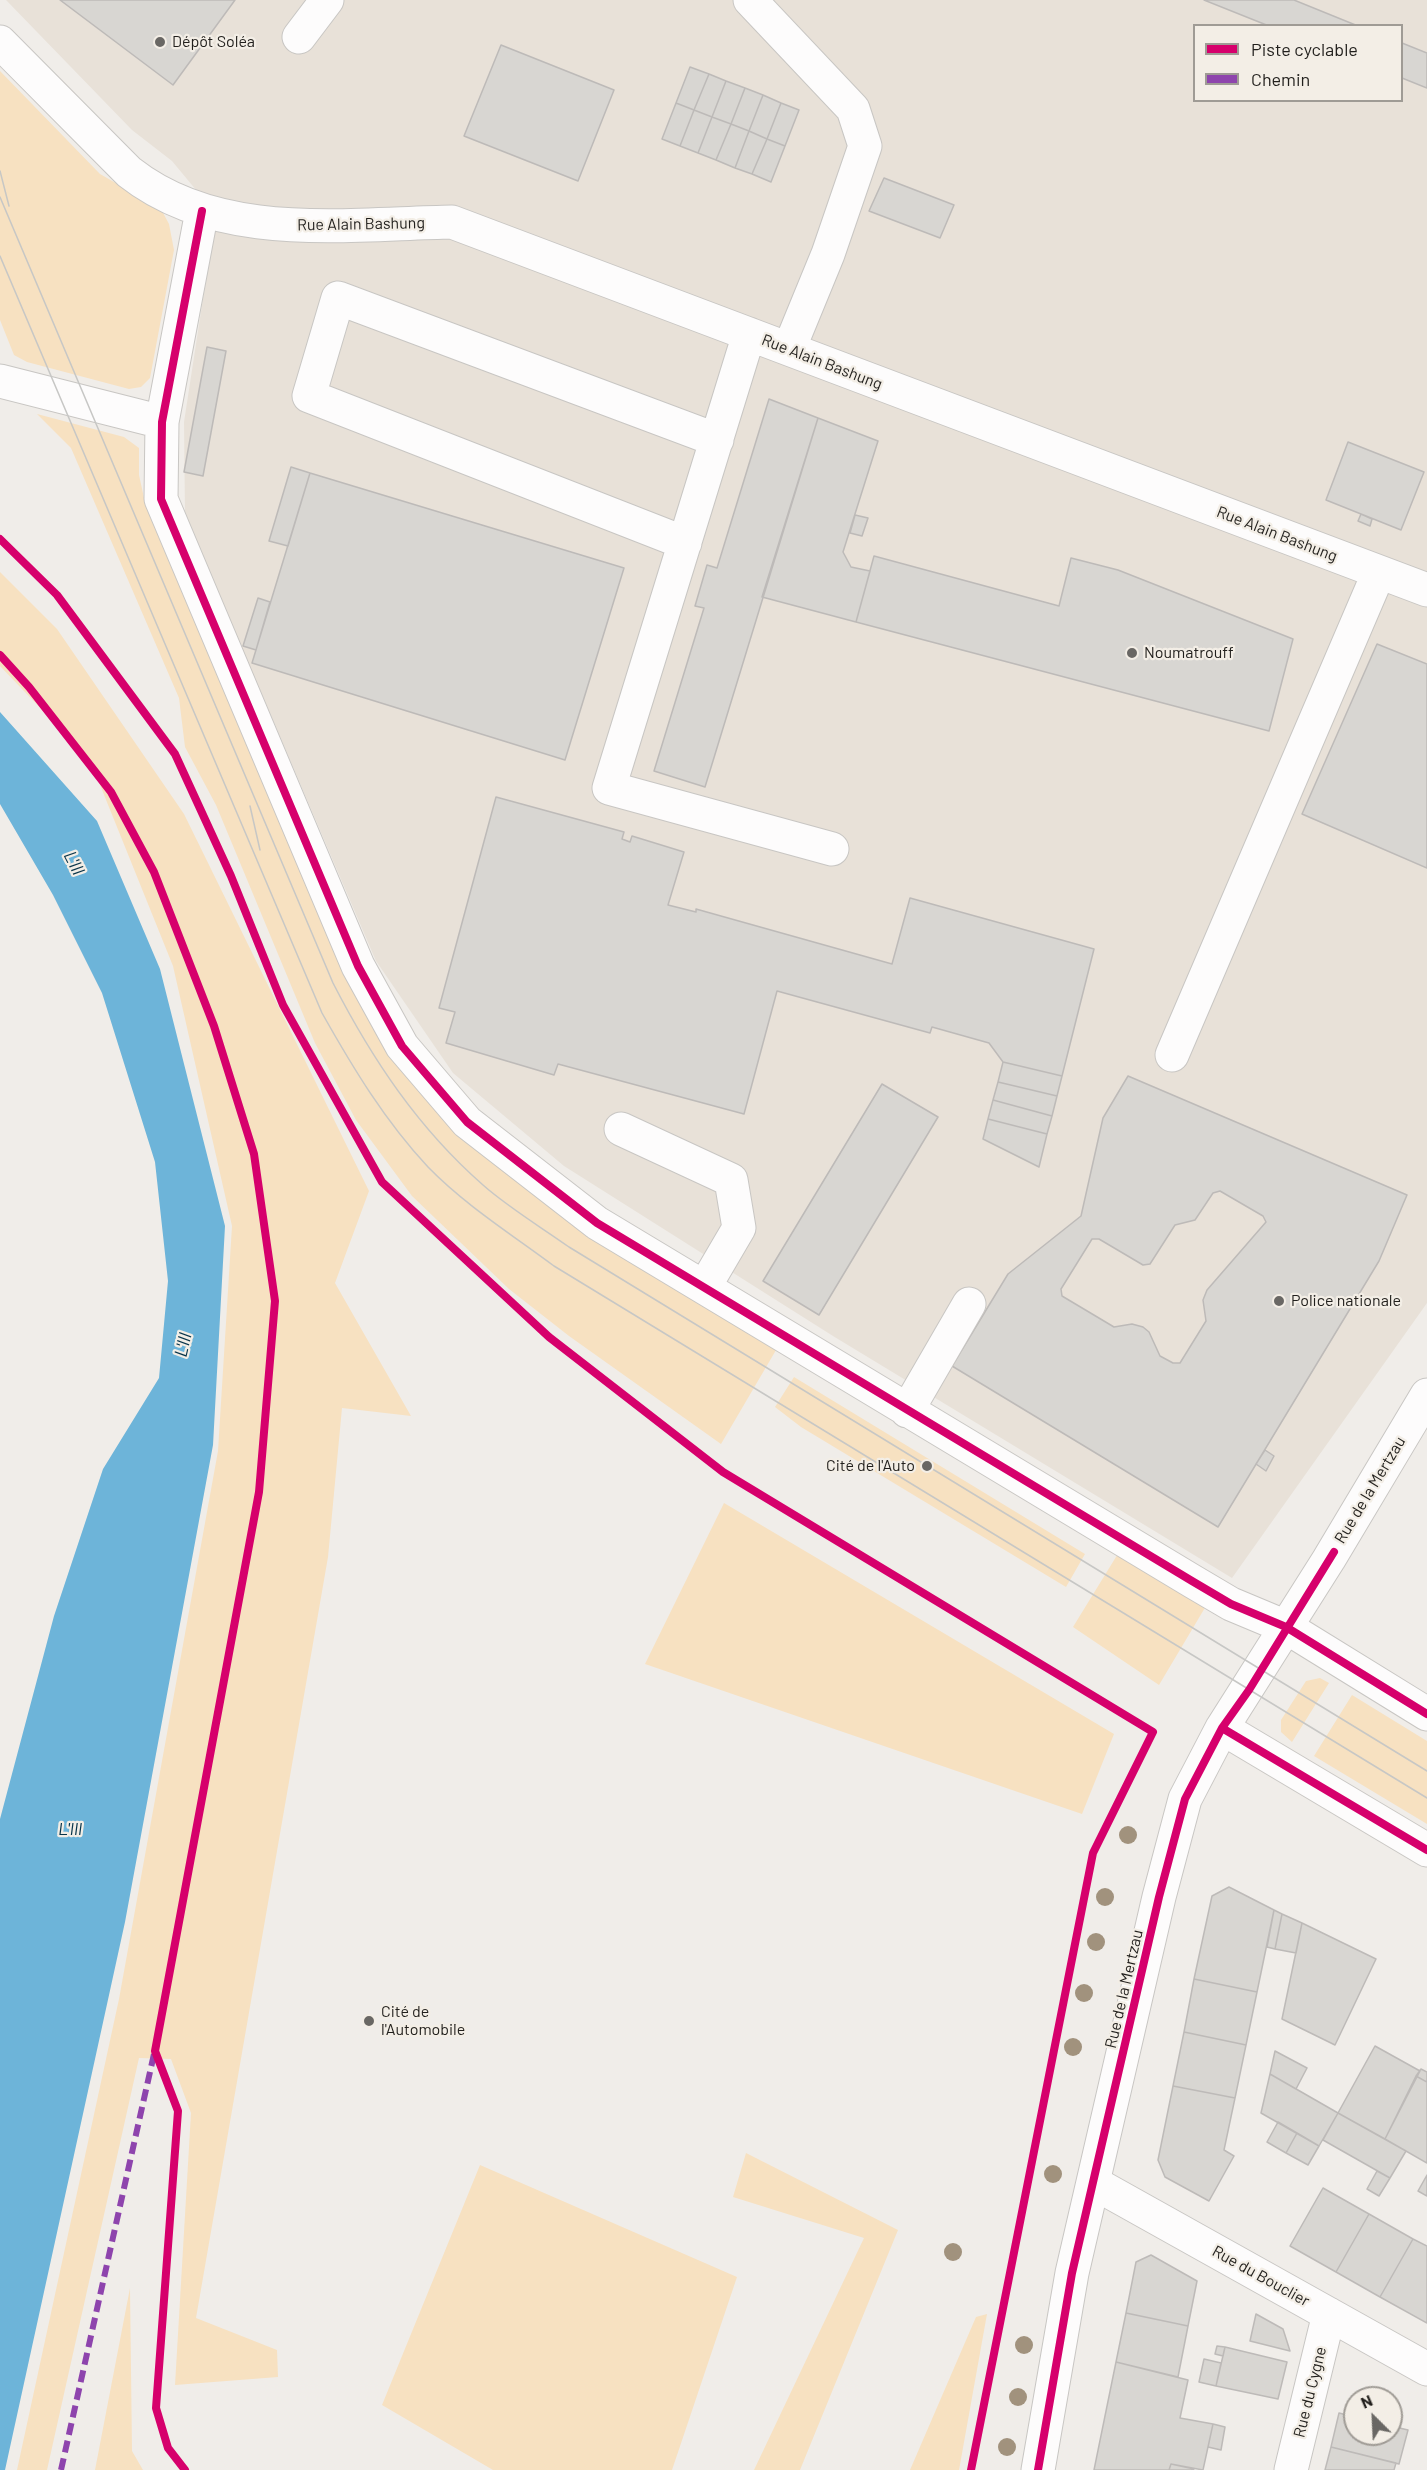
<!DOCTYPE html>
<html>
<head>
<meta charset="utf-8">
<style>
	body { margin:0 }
	#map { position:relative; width:1427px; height:2470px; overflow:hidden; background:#f0ede9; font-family:Barlow,sans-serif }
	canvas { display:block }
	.legend { position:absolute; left:1193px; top:24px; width:210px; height:78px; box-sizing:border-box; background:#f3eee6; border:2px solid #9f9b95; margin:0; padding:8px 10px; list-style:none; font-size:18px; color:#211f1c }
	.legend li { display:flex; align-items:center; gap:12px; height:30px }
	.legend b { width:30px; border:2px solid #9f9b95 }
	.north { position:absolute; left:1343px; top:2386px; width:60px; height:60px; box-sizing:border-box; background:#f3eee6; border:2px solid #9f9b95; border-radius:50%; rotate:336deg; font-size:16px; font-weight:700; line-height:24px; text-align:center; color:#211f1c }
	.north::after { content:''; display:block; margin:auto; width:21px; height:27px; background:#696764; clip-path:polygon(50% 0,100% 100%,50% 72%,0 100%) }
</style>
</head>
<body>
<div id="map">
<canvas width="1427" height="2470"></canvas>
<ul class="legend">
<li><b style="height:8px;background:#d6006c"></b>Piste cyclable</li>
<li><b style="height:8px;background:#8e44ad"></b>Chemin</li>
</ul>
<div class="north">N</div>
</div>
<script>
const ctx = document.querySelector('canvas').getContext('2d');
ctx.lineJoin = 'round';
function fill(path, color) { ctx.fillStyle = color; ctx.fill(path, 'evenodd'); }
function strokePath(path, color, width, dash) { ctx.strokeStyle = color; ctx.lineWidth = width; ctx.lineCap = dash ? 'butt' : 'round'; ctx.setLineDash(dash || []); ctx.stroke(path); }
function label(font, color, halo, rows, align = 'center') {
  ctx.font = font + ' Barlow,sans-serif'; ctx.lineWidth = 4.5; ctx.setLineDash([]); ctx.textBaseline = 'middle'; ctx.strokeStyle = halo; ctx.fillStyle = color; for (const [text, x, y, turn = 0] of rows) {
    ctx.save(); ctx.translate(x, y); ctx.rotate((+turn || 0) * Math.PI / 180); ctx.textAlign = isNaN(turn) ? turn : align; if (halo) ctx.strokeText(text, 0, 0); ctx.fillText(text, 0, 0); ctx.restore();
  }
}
fill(new Path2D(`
	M 6,0 L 1427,0 L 1427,1303 L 1232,1578 L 833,1336 L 564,1166 L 453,1073 L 376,961 L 185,515 L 184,422 L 216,214 L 172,161 L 132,130 ZM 1194,26 L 1402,26 L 1402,100 L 1194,100 Z`), '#e8e1d8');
fill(new Path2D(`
	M 0,71 L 100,174 L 161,209 L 169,224 L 174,250 L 150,378 L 141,387 L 129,389 L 27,362 L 14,355 L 0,320 Z
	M 37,414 L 124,437 L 139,448 L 139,475 L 146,507 L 342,971 L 375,1031 L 779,1345 L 721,1444 L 569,1336 L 509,1289 L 412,1196 L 356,1120 L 315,1043 L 216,805 L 185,747 L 179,698 L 71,448 Z
	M 0,572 L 57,629 L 184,814 L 369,1191 L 335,1283 L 411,1416 L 342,1408 L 328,1557 L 196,2318 L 277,2350 L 278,2377 L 175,2385 L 191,2113 L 171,2059 L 139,2058 L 47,2470 L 17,2470 L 119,1999 L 218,1451 L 232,1226 L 173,966 L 90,760 L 0,666 Z
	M 794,1377 L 1085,1554 L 1066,1587 L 801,1427 L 775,1407 Z
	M 724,1503 L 1114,1734 L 1082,1814 L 645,1664 Z
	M 1119,1552 L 1206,1606 L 1159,1685 L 1073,1627 Z
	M 1320,1678 L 1329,1683 L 1292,1742 L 1281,1732 L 1281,1720 L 1306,1681 Z
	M 1352,1695 L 1427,1741 L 1427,1824 L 1314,1756 Z
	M 746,2153 L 898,2230 L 800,2470 L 754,2470 L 864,2238 L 733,2197 Z
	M 480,2165 L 737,2277 L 672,2470 L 493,2470 L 382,2405 Z
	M 130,2288 L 132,2451 L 143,2470 L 95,2470 Z
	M 987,2314 L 959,2470 L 910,2470 L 976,2317 Z`), '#f7e1c1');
fill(new Path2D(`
	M 0,712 L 97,821 L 160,969 L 225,1226 L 213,1445 L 125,1922 L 5,2470 L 0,2470 L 0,1819 L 54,1616 L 103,1469 L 159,1378 L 168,1281 L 155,1162 L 102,993 L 53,895 L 0,804 Z`), '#6db4d9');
const building = new Path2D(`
	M 60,0 L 235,0 L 173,85 Z
	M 1204,0 L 1294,0 L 1358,26 L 1269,26 Z
	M 1402,43 L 1427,53 L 1427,88 L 1402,78 Z
	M 501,45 L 614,90 L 578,181 L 464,136 Z
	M 690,67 L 709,74 L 694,110 L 676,103 Z
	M 709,74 L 726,81 L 712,117 L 694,110 Z
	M 726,81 L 745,88 L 731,124 L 712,117 Z
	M 745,88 L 763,95 L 749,131 L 731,124 Z
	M 763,95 L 781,103 L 767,139 L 749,131 Z
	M 676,103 L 694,110 L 680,146 L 662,139 Z
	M 781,103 L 799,110 L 785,146 L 767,139 Z
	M 694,110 L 712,117 L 698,153 L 680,146 Z
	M 712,117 L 731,124 L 716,160 L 698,153 Z
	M 731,124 L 749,131 L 735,168 L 716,160 Z
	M 749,131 L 767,139 L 752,174 L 735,168 Z
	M 767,139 L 785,146 L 771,182 L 752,174 Z
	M 884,178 L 954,205 L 940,238 L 869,211 Z
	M 207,347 L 226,351 L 203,476 L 184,472 Z
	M 769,399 L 818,418 L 705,787 L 654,771 L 704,608 L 695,606 L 707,565 L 717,568 Z
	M 818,418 L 878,441 L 843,552 L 851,567 L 870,571 L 856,622 L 762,597 Z
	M 1348,442 L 1424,472 L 1401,530 L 1326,500 Z
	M 291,467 L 310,473 L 288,546 L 269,541 Z
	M 310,473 L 624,568 L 565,760 L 252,663 Z
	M 1361,514 L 1372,519 L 1370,526 L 1358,521 Z
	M 855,515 L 868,518 L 862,536 L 850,533 Z
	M 874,556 L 1059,606 L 1071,558 L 1118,570 L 1293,639 L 1269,731 L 856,622 Z
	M 258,598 L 270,602 L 256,650 L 243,646 Z
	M 1377,644 L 1427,664 L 1427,868 L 1302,814 Z
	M 496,797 L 624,832 L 622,839 L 630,842 L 632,836 L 684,852 L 668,905 L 696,912 L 696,909 L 892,964 L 910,898 L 1094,949 L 1062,1076 L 1003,1062 L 989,1043 L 932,1027 L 930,1033 L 777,991 L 744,1114 L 558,1064 L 554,1075 L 446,1043 L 455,1012 L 439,1008 Z
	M 1003,1062 L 1062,1076 L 1057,1096 L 998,1082 Z
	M 1128,1076 L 1407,1195 L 1379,1261 L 1218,1527 L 952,1366 L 1008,1274 L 1081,1216 L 1103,1118 ZM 1220,1191 L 1263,1216 L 1266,1222 L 1207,1290 L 1203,1300 L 1206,1321 L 1180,1363 L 1173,1363 L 1160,1356 L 1149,1332 L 1143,1327 L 1132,1324 L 1114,1327 L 1062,1296 L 1061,1289 L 1092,1239 L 1099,1239 L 1143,1265 L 1150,1264 L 1175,1225 L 1195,1220 L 1213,1193 Z
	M 998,1082 L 1057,1096 L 1052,1116 L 993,1100 Z
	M 882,1084 L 938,1117 L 819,1315 L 763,1281 Z
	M 993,1100 L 1052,1116 L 1047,1134 L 988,1119 Z
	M 988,1119 L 1047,1134 L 1039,1167 L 983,1139 Z
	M 1265,1450 L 1274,1456 L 1266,1471 L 1256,1464 Z
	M 1229,1887 L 1274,1910 L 1257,1992 L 1194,1979 L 1212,1896 Z
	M 1274,1910 L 1282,1914 L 1275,1949 L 1267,1947 Z
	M 1282,1914 L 1302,1923 L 1296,1953 L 1275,1949 Z
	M 1302,1923 L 1376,1959 L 1335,2045 L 1282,2019 Z
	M 1194,1979 L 1257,1992 L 1246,2045 L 1184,2032 Z
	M 1184,2032 L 1246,2045 L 1235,2098 L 1173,2086 Z
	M 1375,2046 L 1420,2071 L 1385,2139 L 1338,2113 Z
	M 1275,2051 L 1307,2068 L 1296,2089 L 1270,2074 Z
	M 1421,2069 L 1427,2072 L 1427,2082 L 1416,2076 Z
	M 1270,2074 L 1338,2113 L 1319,2146 L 1261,2113 Z
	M 1416,2076 L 1427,2082 L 1427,2163 L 1385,2139 Z
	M 1173,2086 L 1235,2098 L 1224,2150 L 1234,2156 L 1209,2201 L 1165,2177 L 1158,2160 Z
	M 1338,2113 L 1406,2151 L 1390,2178 L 1323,2140 Z
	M 1278,2122 L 1297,2133 L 1286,2153 L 1267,2142 Z
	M 1297,2133 L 1319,2146 L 1308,2165 L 1286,2153 Z
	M 1377,2171 L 1390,2178 L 1379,2196 L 1367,2189 Z
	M 1427,2175 L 1427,2196 L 1418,2191 Z
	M 1323,2188 L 1369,2214 L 1336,2272 L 1290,2246 Z
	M 1369,2214 L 1413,2239 L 1380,2297 L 1336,2272 Z
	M 1413,2239 L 1427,2246 L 1427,2323 L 1380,2297 Z
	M 1151,2255 L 1197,2281 L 1188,2326 L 1126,2313 L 1136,2262 Z
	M 1126,2313 L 1188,2326 L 1178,2377 L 1116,2362 Z
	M 1256,2314 L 1283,2329 L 1290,2351 L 1250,2341 Z
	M 1217,2346 L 1225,2347 L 1223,2356 L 1215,2354 Z
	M 1225,2347 L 1287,2362 L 1278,2399 L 1216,2386 Z
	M 1204,2359 L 1221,2363 L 1216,2386 L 1199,2382 Z
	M 1116,2362 L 1188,2380 L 1180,2418 L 1213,2424 L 1203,2470 L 1171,2464 L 1169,2470 L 1094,2470 Z
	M 1339,2413 L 1355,2417 L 1355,2434 L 1391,2434 L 1391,2426 L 1408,2430 L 1399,2464 L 1331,2447 Z
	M 1213,2424 L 1225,2427 L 1221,2450 L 1208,2447 Z
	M 1331,2447 L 1396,2463 L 1394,2470 L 1325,2470 Z
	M 1171,2464 L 1194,2469 L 1193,2470 L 1169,2470 Z`);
fill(building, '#d8d6d2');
strokePath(building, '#bdbab8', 1.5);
const minor = new Path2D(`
	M 750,0 L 853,109 L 865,146 L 828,254 L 789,349
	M 299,37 L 327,0
	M 0,42 L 129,172 C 219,243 345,224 452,222 L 1427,590
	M 202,211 L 162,422 L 161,499 L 358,966 L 402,1046 L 467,1122 L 597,1223 L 1192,1581 L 1231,1604 L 1286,1627
	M 749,334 L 609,788 L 832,849
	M 0,381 L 162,422
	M 685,543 L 309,396 L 338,298 L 717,440
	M 1172,1055 L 1379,572
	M 621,1129 L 731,1180 L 739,1228 L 705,1286
	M 907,1411 L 969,1304
	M 1094,2183 L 1427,2369
	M 1291,2470 L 1329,2314`);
const major = new Path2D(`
	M 1286,1627 L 1427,1714
	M 1222,1728 L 1427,1850
	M 1038,2470 L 1072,2273 L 1159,1897 L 1185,1799 L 1222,1728 L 1329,1559 L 1427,1395`);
strokePath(minor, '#c8c6c3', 35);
strokePath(major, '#c8c6c3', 35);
strokePath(minor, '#fdfcfc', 33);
strokePath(major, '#fdfcfc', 33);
strokePath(new Path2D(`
	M 0,171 L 9,206
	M 0,197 L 333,983 C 372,1059 418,1128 483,1185 C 509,1208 541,1227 569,1247 L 1427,1771
	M 0,256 L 322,1013 C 353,1068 385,1121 428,1167 C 465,1205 511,1234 554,1266 L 1427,1798
	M 250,806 L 260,850`), '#c7c7c5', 1.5);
strokePath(new Path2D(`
	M 61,2470 L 154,2054`), '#8e44ad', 6, [12, 6]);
strokePath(new Path2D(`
	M 202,211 L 162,422 L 161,499 L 358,966 L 402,1046 L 467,1122 L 597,1223 L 1192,1581 L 1231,1604 L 1286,1627 L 1427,1714
	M 0,539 L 57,595 L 175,754 L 231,876 L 283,1005 L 382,1182 L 549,1337 L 723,1472 L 1153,1732 L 1093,1853 L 971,2470
	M 0,655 L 29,687 L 111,792 L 154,872 L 214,1026 L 254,1154 L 275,1301 L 259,1492 L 155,2051 L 178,2111 L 156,2408 L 168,2448 L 185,2470
	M 1222,1728 L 1427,1850
	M 1038,2470 L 1072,2273 L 1159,1897 L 1185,1799 L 1222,1728 L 1249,1690 L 1334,1552`), '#d6006c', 8);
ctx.fillStyle = '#a1927d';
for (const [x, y] of [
	[1128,1835],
	[1105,1897],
	[1096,1942],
	[1084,1993],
	[1073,2047],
	[1053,2174],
	[953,2252],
	[1024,2345],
	[1018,2397],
	[1007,2447]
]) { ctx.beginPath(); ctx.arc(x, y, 9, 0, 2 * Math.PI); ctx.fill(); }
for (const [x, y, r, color] of [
	[160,42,6,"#696764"],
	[1132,653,6,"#696764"],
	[1279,1301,6,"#696764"],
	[927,1466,6,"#696764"],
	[369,2021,6,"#696764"]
]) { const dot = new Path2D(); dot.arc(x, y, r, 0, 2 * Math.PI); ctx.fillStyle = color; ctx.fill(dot); strokePath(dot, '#f3eee6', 2); }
label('16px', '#211f1c', '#f3eee6', [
	["Dépôt Soléa",172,42],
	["Noumatrouff",1144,653],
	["Police nationale",1291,1301],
	["Cité de l'Auto",915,1466,"right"],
	["Cité de",381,2012],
	["l'Automobile",381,2030]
], 'left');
label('16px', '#211f1c', '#f3eee6', [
	["Rue Alain Bashung",361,224,-1],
	["Rue Alain Bashung",822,362,21],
	["Rue Alain Bashung",1277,534,21],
	["Rue de la Mertzau",1370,1490,-59],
	["Rue de la Mertzau",1124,1989,-77],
	["Rue du Bouclier",1261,2276,29],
	["Rue du Cygne",1310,2392,-76]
]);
label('italic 18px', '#07344a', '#f3eee6', [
	["L'Ill",74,863,63],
	["L'Ill",183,1345,-77],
	["L'Ill",70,1829]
]);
</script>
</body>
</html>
